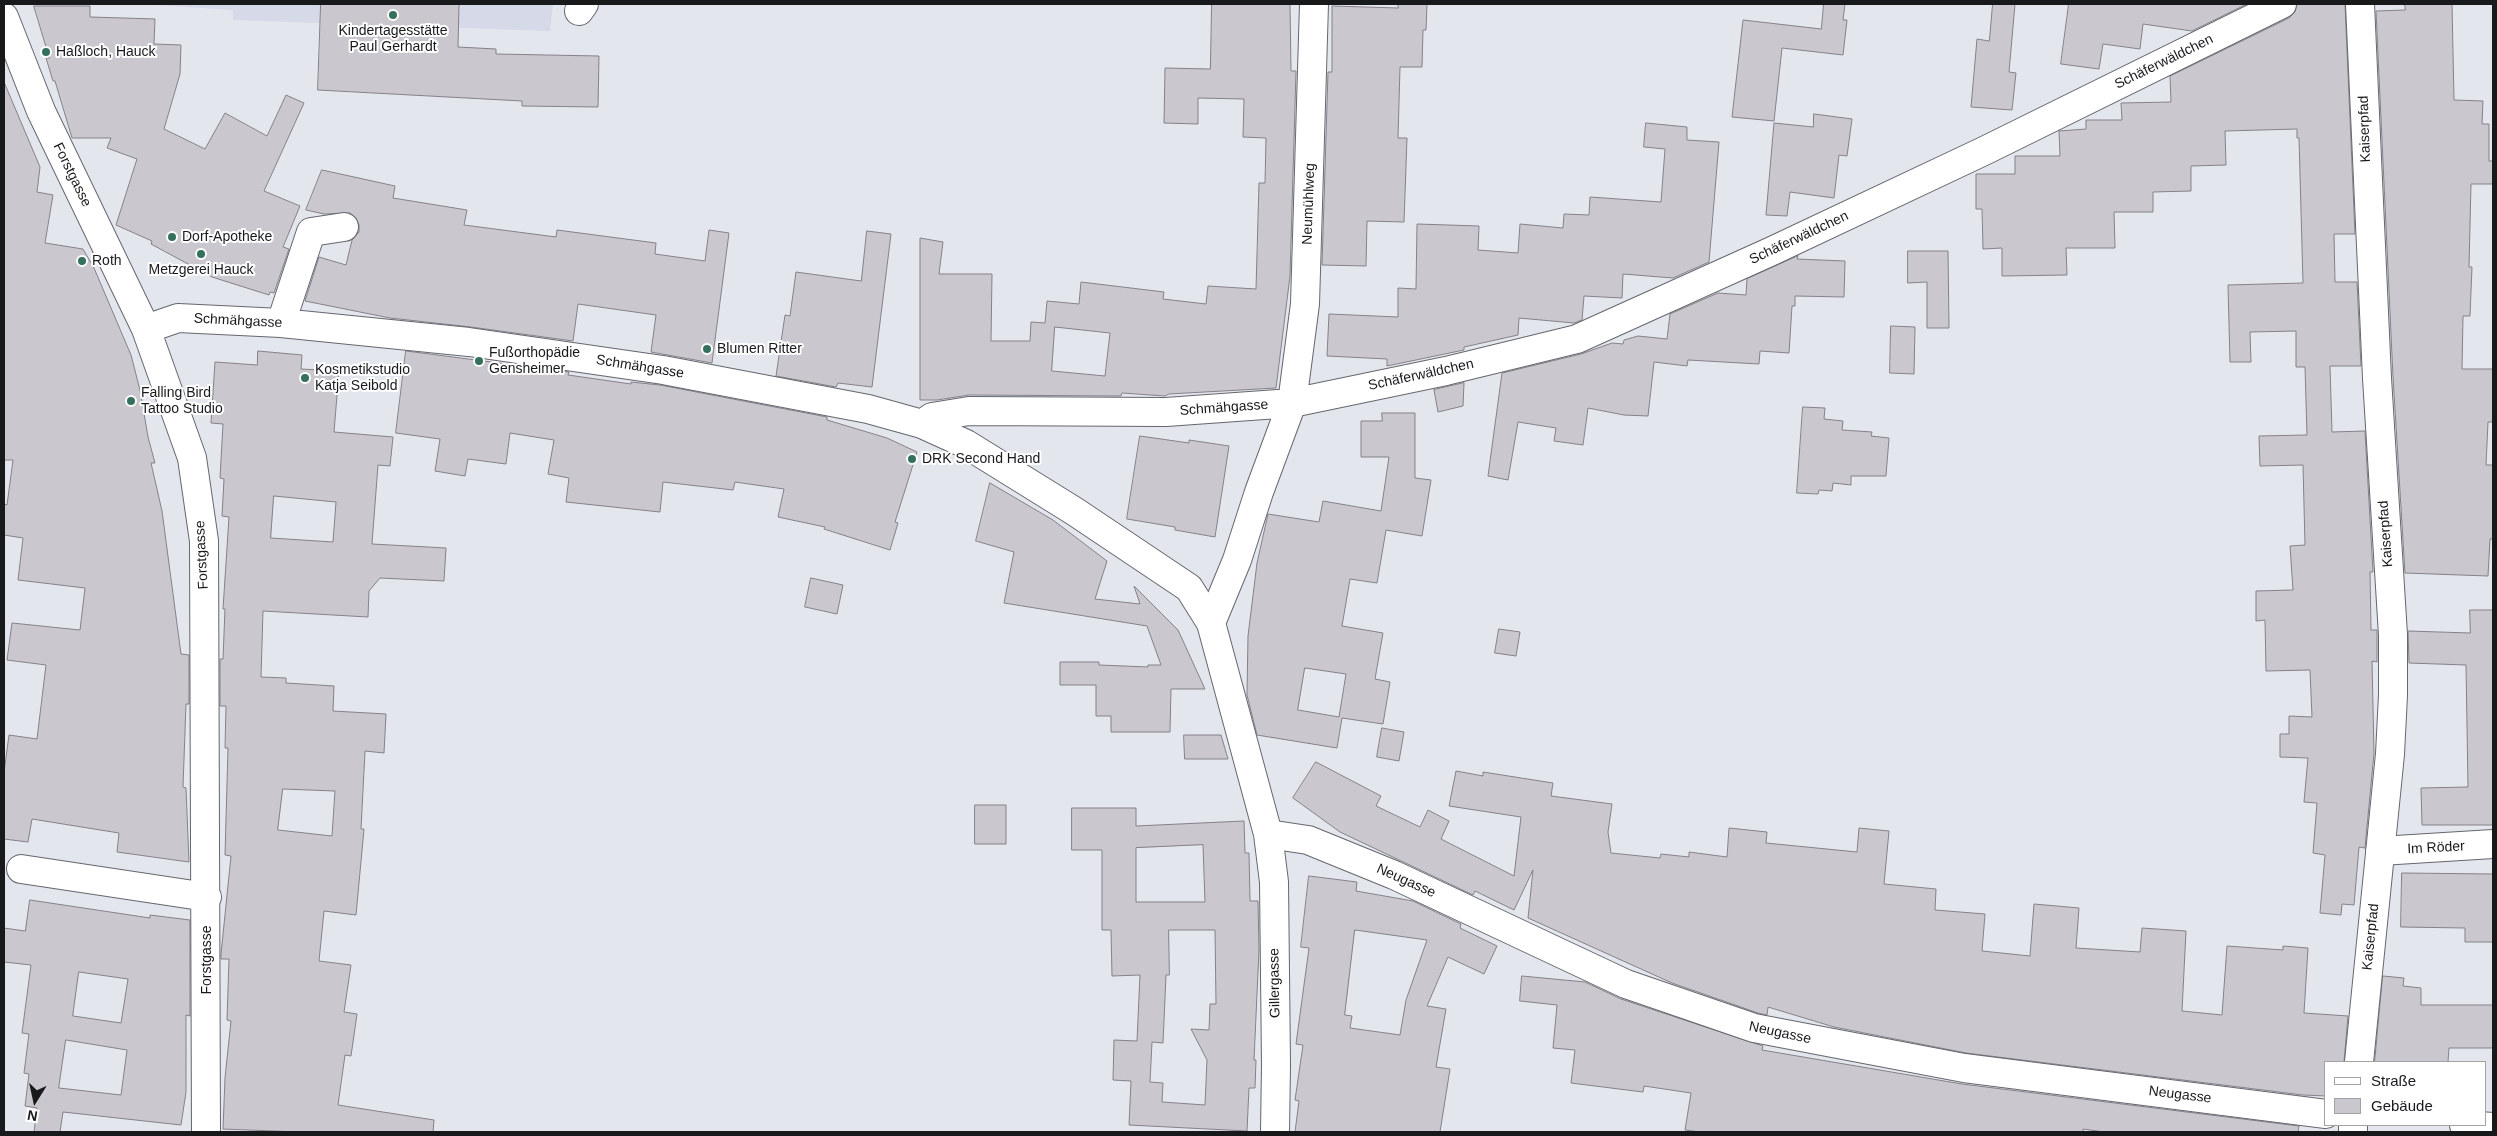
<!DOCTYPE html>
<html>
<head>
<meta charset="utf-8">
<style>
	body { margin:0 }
	#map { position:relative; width:2497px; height:1136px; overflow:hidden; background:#e4e6ee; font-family:Helvetica,sans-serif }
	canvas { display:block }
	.frame { position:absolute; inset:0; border:5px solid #18191b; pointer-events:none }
	.legend { position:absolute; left:2324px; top:1061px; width:162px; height:65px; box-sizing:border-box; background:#fff; border:1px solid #a3a3a4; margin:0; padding:6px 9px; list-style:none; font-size:15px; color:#18191b }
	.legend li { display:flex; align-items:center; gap:10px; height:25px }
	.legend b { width:25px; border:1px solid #a3a3a4 }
	.north { position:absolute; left:10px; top:1076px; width:50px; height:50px; -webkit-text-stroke:4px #fff; paint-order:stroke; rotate:190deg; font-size:14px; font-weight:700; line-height:20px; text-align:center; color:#18191b }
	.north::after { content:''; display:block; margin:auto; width:18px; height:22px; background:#18191b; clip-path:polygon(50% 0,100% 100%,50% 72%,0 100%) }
</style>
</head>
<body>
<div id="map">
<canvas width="2497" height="1136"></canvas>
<div class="frame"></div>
<ul class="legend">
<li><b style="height:6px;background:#fff"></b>Straße</li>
<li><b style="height:14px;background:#cbc7ce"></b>Gebäude</li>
</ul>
<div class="north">N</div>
</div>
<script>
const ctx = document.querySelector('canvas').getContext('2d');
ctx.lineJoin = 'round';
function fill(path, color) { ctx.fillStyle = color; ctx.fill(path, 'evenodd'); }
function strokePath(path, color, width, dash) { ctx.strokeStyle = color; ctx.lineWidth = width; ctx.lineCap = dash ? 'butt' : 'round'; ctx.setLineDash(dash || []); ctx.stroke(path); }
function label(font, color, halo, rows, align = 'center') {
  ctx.font = font + ' Helvetica,sans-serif'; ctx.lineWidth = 4; ctx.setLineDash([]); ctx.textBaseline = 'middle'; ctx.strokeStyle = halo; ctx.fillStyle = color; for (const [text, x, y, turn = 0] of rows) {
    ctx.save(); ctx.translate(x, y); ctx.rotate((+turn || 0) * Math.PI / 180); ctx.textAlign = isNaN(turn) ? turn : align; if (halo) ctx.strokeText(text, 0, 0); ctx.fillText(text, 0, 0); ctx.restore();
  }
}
fill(new Path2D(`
	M 139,4 L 553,4 L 550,31 L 233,20 L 233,10 Z`), '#d5d9e8');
const building = new Path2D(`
	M 321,4 L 459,4 L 458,47 L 496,49 L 496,54 L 599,56 L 598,107 L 522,106 L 522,101 L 318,90 Z
	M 1212,4 L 1290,4 L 1291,71 L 1296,71 L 1290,276 L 1276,388 L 1169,394 L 1165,396 L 1122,393 L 1121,396 L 969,395 L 937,400 L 920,400 L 920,238 L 943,242 L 939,274 L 992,274 L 991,341 L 1030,341 L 1031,322 L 1045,323 L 1047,301 L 1079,304 L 1081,282 L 1164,292 L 1163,299 L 1206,304 L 1208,286 L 1256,289 L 1259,183 L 1265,183 L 1266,138 L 1243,137 L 1244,99 L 1198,98 L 1198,124 L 1164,123 L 1165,68 L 1210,69 ZM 1055,327 L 1110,333 L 1105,376 L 1052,371 Z
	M 1398,4 L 1427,4 L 1426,30 L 1423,30 L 1422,67 L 1400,67 L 1398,138 L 1407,138 L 1404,222 L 1367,221 L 1366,266 L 1322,265 L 1328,72 L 1332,72 L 1332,6 L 1398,8 Z
	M 1824,4 L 1845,4 L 1843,20 L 1847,20 L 1843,55 L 1782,48 L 1774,121 L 1732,117 L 1743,20 L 1821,29 Z
	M 1993,4 L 2015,4 L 2009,72 L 2016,73 L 2012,110 L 1971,107 L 1977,39 L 1989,41 Z
	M 2069,4 L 2247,4 L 2192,31 L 2143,24 L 2140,49 L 2103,44 L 2099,69 L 2061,64 Z
	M 2297,4 L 2345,4 L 2355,234 L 2334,234 L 2335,282 L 2357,282 L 2361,366 L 2330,366 L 2332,432 L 2365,431 L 2373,572 L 2370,572 L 2371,630 L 2377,630 L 2377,662 L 2372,661 L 2374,753 L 2365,848 L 2359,847 L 2354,905 L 2342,904 L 2341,915 L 2320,913 L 2325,855 L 2313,853 L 2317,803 L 2304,802 L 2308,758 L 2280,757 L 2280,734 L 2289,734 L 2289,716 L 2312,717 L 2310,670 L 2266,671 L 2265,620 L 2256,621 L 2256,591 L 2293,590 L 2290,546 L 2305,545 L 2303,465 L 2260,466 L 2259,436 L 2307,435 L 2305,367 L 2296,367 L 2296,331 L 2250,332 L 2251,362 L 2230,362 L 2228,285 L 2303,283 L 2299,138 L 2297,138 L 2297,129 L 2225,131 L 2226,165 L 2191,166 L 2191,191 L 2153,192 L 2153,212 L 2114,212 L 2115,248 L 2066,248 L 2067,275 L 2002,276 L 2002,248 L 1983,249 L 1982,209 L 1976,209 L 1976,174 L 2015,174 L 2015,156 L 2060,156 L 2059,131 L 2086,129 L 2086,120 L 2122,120 L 2121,103 L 2171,102 L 2170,76 L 2289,18 L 2295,12 Z
	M 2405,4 L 2452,4 L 2454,100 L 2483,101 L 2482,124 L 2489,124 L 2489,161 L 2493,161 L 2493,184 L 2471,184 L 2469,267 L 2472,267 L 2470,316 L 2463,316 L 2462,369 L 2493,369 L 2493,422 L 2488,422 L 2486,465 L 2493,465 L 2493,539 L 2490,539 L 2488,576 L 2405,573 L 2393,377 L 2376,11 L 2405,10 Z
	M 34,6 L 90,6 L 90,17 L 155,19 L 154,44 L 181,45 L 180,74 L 164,129 L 205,149 L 225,113 L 267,136 L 286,95 L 304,103 L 264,191 L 300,206 L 283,247 L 289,249 L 274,293 L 270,292 L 269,295 L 212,277 L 151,244 L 152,241 L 116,225 L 137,159 L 107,148 L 111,138 L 72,138 L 55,81 L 53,81 L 46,58 L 49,58 Z
	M 4,82 L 40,167 L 37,192 L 53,195 L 45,243 L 83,249 L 94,268 L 131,355 L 140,390 L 148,437 L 155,463 L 151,463 L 162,511 L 181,654 L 189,655 L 189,704 L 186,704 L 183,787 L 186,788 L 189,862 L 117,852 L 119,833 L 32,819 L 28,842 L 4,839 L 4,772 L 9,735 L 37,739 L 46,665 L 7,660 L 12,623 L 80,630 L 85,588 L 18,580 L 23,538 L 4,535 L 4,504 L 7,505 L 13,460 L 4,460 Z
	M 1814,114 L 1852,119 L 1847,156 L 1839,155 L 1834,198 L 1790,192 L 1787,216 L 1766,215 L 1774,123 L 1813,127 Z
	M 1646,123 L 1687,127 L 1687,140 L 1719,142 L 1709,262 L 1673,278 L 1623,274 L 1622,298 L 1584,296 L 1582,320 L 1574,323 L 1519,318 L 1518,335 L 1464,347 L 1464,350 L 1387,366 L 1387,359 L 1327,356 L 1329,314 L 1398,317 L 1398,288 L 1416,289 L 1417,224 L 1479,226 L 1478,250 L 1518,253 L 1520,224 L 1563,228 L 1564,214 L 1589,215 L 1590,197 L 1661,202 L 1665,149 L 1644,147 Z
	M 322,170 L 395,186 L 393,198 L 467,210 L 464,225 L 556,237 L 557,230 L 656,243 L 655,254 L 705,261 L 709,230 L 729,233 L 712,363 L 651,352 L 656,315 L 578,304 L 573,341 L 471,327 L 390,318 L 305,301 L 319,257 L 346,265 L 352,240 L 359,232 L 359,225 L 356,218 L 350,213 L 324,214 L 306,210 Z
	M 867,231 L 891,234 L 872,387 L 838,383 L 836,387 L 776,376 L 785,315 L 790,316 L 796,272 L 861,281 Z
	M 1908,251 L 1948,251 L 1949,328 L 1927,328 L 1927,282 L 1908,283 Z
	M 1798,256 L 1797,259 L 1845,261 L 1844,297 L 1795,296 L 1795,306 L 1792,306 L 1789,353 L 1760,351 L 1759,364 L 1688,360 L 1687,366 L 1654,362 L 1648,416 L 1624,415 L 1588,408 L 1583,445 L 1554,441 L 1556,428 L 1518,422 L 1508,480 L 1488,476 L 1502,373 L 1581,354 L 1612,343 L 1623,344 L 1624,340 L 1638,336 L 1667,339 L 1670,314 L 1718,293 L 1746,295 L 1747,279 Z
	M 1891,326 L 1915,327 L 1914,374 L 1890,373 Z
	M 258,351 L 302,355 L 301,369 L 339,371 L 334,432 L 393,437 L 390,466 L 378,465 L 372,544 L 446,548 L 444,581 L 380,578 L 369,591 L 368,617 L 263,611 L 261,677 L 286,678 L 286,683 L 334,686 L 333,711 L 386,714 L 384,753 L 365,751 L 361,829 L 364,829 L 356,915 L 324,911 L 319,961 L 351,965 L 344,1012 L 357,1014 L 351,1056 L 345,1055 L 338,1105 L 434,1120 L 433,1132 L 299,1132 L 223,1129 L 225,1078 L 231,1021 L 227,1020 L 229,959 L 221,959 L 221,954 L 231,856 L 225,855 L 228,748 L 225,748 L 226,706 L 220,706 L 220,659 L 223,659 L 225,609 L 223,609 L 229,517 L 222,516 L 224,479 L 220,478 L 223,424 L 211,423 L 215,362 L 257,365 ZM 274,496 L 336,502 L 333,542 L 271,538 ZM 283,789 L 335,791 L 332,836 L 278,830 Z
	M 406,351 L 569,372 L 568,375 L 631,384 L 631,382 L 660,385 L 827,417 L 827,420 L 887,438 L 917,452 L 895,522 L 898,523 L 890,550 L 824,529 L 825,527 L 778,517 L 784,489 L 735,482 L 733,490 L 663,482 L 660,512 L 566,502 L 569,478 L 548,474 L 554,440 L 510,433 L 506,464 L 468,459 L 465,476 L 435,471 L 440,439 L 396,433 Z
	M 1464,383 L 1463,406 L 1438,412 L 1434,390 Z
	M 1803,407 L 1825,408 L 1824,419 L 1843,421 L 1842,430 L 1872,432 L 1871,436 L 1889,438 L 1886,476 L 1851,476 L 1851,485 L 1833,483 L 1832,491 L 1819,490 L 1818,494 L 1797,493 Z
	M 1382,413 L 1415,413 L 1415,478 L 1431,480 L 1422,536 L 1386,530 L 1377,583 L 1350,579 L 1342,626 L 1383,633 L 1375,679 L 1390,682 L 1383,724 L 1342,718 L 1337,748 L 1257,735 L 1247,695 L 1248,636 L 1257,563 L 1268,514 L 1319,522 L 1323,501 L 1381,511 L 1389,457 L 1361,457 L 1361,421 L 1382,421 ZM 1305,668 L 1346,674 L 1339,717 L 1298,710 Z
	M 1140,436 L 1189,443 L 1189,440 L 1229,446 L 1215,537 L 1175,530 L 1175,527 L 1127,519 Z
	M 990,483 L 1053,520 L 1107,561 L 1095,599 L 1140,604 L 1134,586 L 1178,630 L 1205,689 L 1171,689 L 1170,732 L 1111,732 L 1111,716 L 1096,716 L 1096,685 L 1060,685 L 1060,662 L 1099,662 L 1099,665 L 1148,667 L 1148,665 L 1161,665 L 1147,626 L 1004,603 L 1014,552 L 976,541 Z
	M 811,578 L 843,585 L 837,614 L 805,607 Z
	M 2470,610 L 2493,610 L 2493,825 L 2422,825 L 2421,788 L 2468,787 L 2466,665 L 2409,663 L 2408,631 L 2470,633 Z
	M 1499,629 L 1520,632 L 1516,656 L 1495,653 Z
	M 1382,728 L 1404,732 L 1399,761 L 1377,757 Z
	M 1184,735 L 1221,735 L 1228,759 L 1185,759 Z
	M 1316,762 L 1381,796 L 1376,806 L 1420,827 L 1428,810 L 1449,821 L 1441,839 L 1514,876 L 1521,817 L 1449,806 L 1456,771 L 1483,776 L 1483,772 L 1553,783 L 1551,796 L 1612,804 L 1608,832 L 1611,853 L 1660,858 L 1661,854 L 1689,857 L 1689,852 L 1727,857 L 1729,828 L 1767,832 L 1766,843 L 1857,852 L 1859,828 L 1889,831 L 1884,884 L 1936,889 L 1935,910 L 1985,914 L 1982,951 L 2030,956 L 2034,904 L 2079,908 L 2076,948 L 2140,952 L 2142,928 L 2186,931 L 2182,1011 L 2222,1015 L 2227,946 L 2283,950 L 2283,946 L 2308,948 L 2304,1013 L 2348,1016 L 2344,1062 L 2326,1062 L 2326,1096 L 2303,1095 L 1966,1053 L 1834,1027 L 1768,1007 L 1767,1015 L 1758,1013 L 1672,983 L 1528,918 L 1533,870 L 1514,910 L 1475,891 L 1473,895 L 1340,832 L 1293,798 Z
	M 975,805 L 1006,805 L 1006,844 L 975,844 Z
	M 1072,808 L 1136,808 L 1136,826 L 1244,821 L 1245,853 L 1249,853 L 1250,901 L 1258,901 L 1259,950 L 1254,1060 L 1256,1060 L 1255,1088 L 1249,1088 L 1247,1131 L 1129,1125 L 1131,1081 L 1113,1080 L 1114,1040 L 1137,1041 L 1140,975 L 1112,976 L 1111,930 L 1102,930 L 1102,850 L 1072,850 ZM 1203,845 L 1205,902 L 1136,902 L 1136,848 ZM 1169,930 L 1215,930 L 1216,1004 L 1210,1004 L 1209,1030 L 1191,1029 L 1207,1060 L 1205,1105 L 1162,1102 L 1163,1083 L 1150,1082 L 1152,1042 L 1163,1043 L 1166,975 L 1169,975 Z
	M 2402,873 L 2493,874 L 2493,942 L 2465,942 L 2465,928 L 2401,927 Z
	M 1309,876 L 1357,882 L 1356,891 L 1413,901 L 1461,924 L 1460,928 L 1497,946 L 1484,974 L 1448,957 L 1427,1006 L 1446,1009 L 1436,1067 L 1450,1069 L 1440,1132 L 1295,1132 L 1299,1101 L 1295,1100 L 1303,1045 L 1296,1044 L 1309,948 L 1301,947 ZM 1355,930 L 1427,940 L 1406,1000 L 1400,1035 L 1350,1028 L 1352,1016 L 1345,1015 Z
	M 30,900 L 150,918 L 150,915 L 190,920 L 190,1016 L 186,1015 L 186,1092 L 181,1125 L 63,1112 L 60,1132 L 34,1132 L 37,1108 L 25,1106 L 29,1074 L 24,1073 L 29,1034 L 22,1033 L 31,965 L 4,962 L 4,928 L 25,931 ZM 79,972 L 128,979 L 121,1023 L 73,1016 ZM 66,1040 L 127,1050 L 121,1095 L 59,1088 Z
	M 1522,976 L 1585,982 L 1621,999 L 1763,1046 L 1762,1050 L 1962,1084 L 2299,1126 L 2298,1132 L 2104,1132 L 2083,1129 L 2083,1132 L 1700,1132 L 1685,1130 L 1691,1093 L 1644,1086 L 1643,1092 L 1571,1083 L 1575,1050 L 1553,1048 L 1557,1005 L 1520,1001 Z
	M 2383,976 L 2404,978 L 2403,986 L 2421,988 L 2421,1005 L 2493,1005 L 2493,1048 L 2449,1048 L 2448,1062 L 2375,1062 Z`);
fill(building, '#cbc7ce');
strokePath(building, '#848188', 1);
const minor = new Path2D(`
	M 579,11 L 584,4
	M 4,17 L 41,111 L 146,329 L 192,458 L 204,541 L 206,1132
	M 281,323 L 311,232 L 344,227
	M 146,329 L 178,318 L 281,323 L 469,342 L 663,370 L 868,409 L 922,424 L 966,444 L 1074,511 L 1189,588 L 1211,623 L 1268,834 L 1274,882 L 1276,1065 L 1275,1132
	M 922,424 L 932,417 L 969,411 L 1166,412 L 1292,403 L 1446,371 L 1577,339 L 1772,251 L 1984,151 L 2282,4
	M 1211,623 L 1237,560 L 1259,492 L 1292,403 L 1305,304 L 1314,4
	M 1268,834 L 1308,840 L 1394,875 L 1626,984 L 1754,1028 L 1964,1068 L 2326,1114
	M 2380,851 L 2493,844
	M 21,869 L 207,897
	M 2359,1062 L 2390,754 L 2393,695 L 2393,635 L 2377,378 L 2360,4
	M 2464,1125 L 2493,1127
	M 2353,1132 L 2353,1125`);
strokePath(minor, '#65676e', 30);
strokePath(minor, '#fff', 28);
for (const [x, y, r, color] of [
	[393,15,5,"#34705b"],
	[46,52,5,"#34705b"],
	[172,237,5,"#34705b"],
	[201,254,5,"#34705b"],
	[82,261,5,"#34705b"],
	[707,349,5,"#34705b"],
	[479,361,5,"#34705b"],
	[305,378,5,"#34705b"],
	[131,401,5,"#34705b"],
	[912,459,5,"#34705b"]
]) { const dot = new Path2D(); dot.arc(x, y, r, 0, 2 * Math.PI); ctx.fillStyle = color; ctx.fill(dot); strokePath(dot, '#fff', 2); }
label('14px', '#18191b', '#fff', [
	["Kindertagesstätte",393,31,"center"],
	["Paul Gerhardt",393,47,"center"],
	["Haßloch, Hauck",56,52],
	["Dorf-Apotheke",182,237],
	["Roth",92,261],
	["Metzgerei Hauck",201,270,"center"],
	["Blumen Ritter",717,349],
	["Fußorthopädie",489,353],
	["Gensheimer",489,369],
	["Kosmetikstudio",315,370],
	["Katja Seibold",315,386],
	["Falling Bird",141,393],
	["Tattoo Studio",141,409],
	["DRK Second Hand",922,459]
], 'left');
label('14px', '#18191b', '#fff', [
	["Schäferwäldchen",2164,62,-26],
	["Kaiserpfad",2365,129,-92],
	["Forstgasse",72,175,64],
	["Neumühlweg",1309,204,-88],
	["Schäferwäldchen",1799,238,-25],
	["Schmähgasse",238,321,3],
	["Schmähgasse",640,367,9],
	["Schäferwäldchen",1421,375,-12],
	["Schmähgasse",1224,408,-4],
	["Kaiserpfad",2386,534,-94],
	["Forstgasse",202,555,-93],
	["Im Röder",2436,848,-3],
	["Neugasse",1406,881,24],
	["Kaiserpfad",2371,937,-84],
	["Forstgasse",207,960,-90],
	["Gillergasse",1275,983,-91],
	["Neugasse",1780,1033,12],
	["Neugasse",2180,1095,7]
]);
</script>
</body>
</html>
